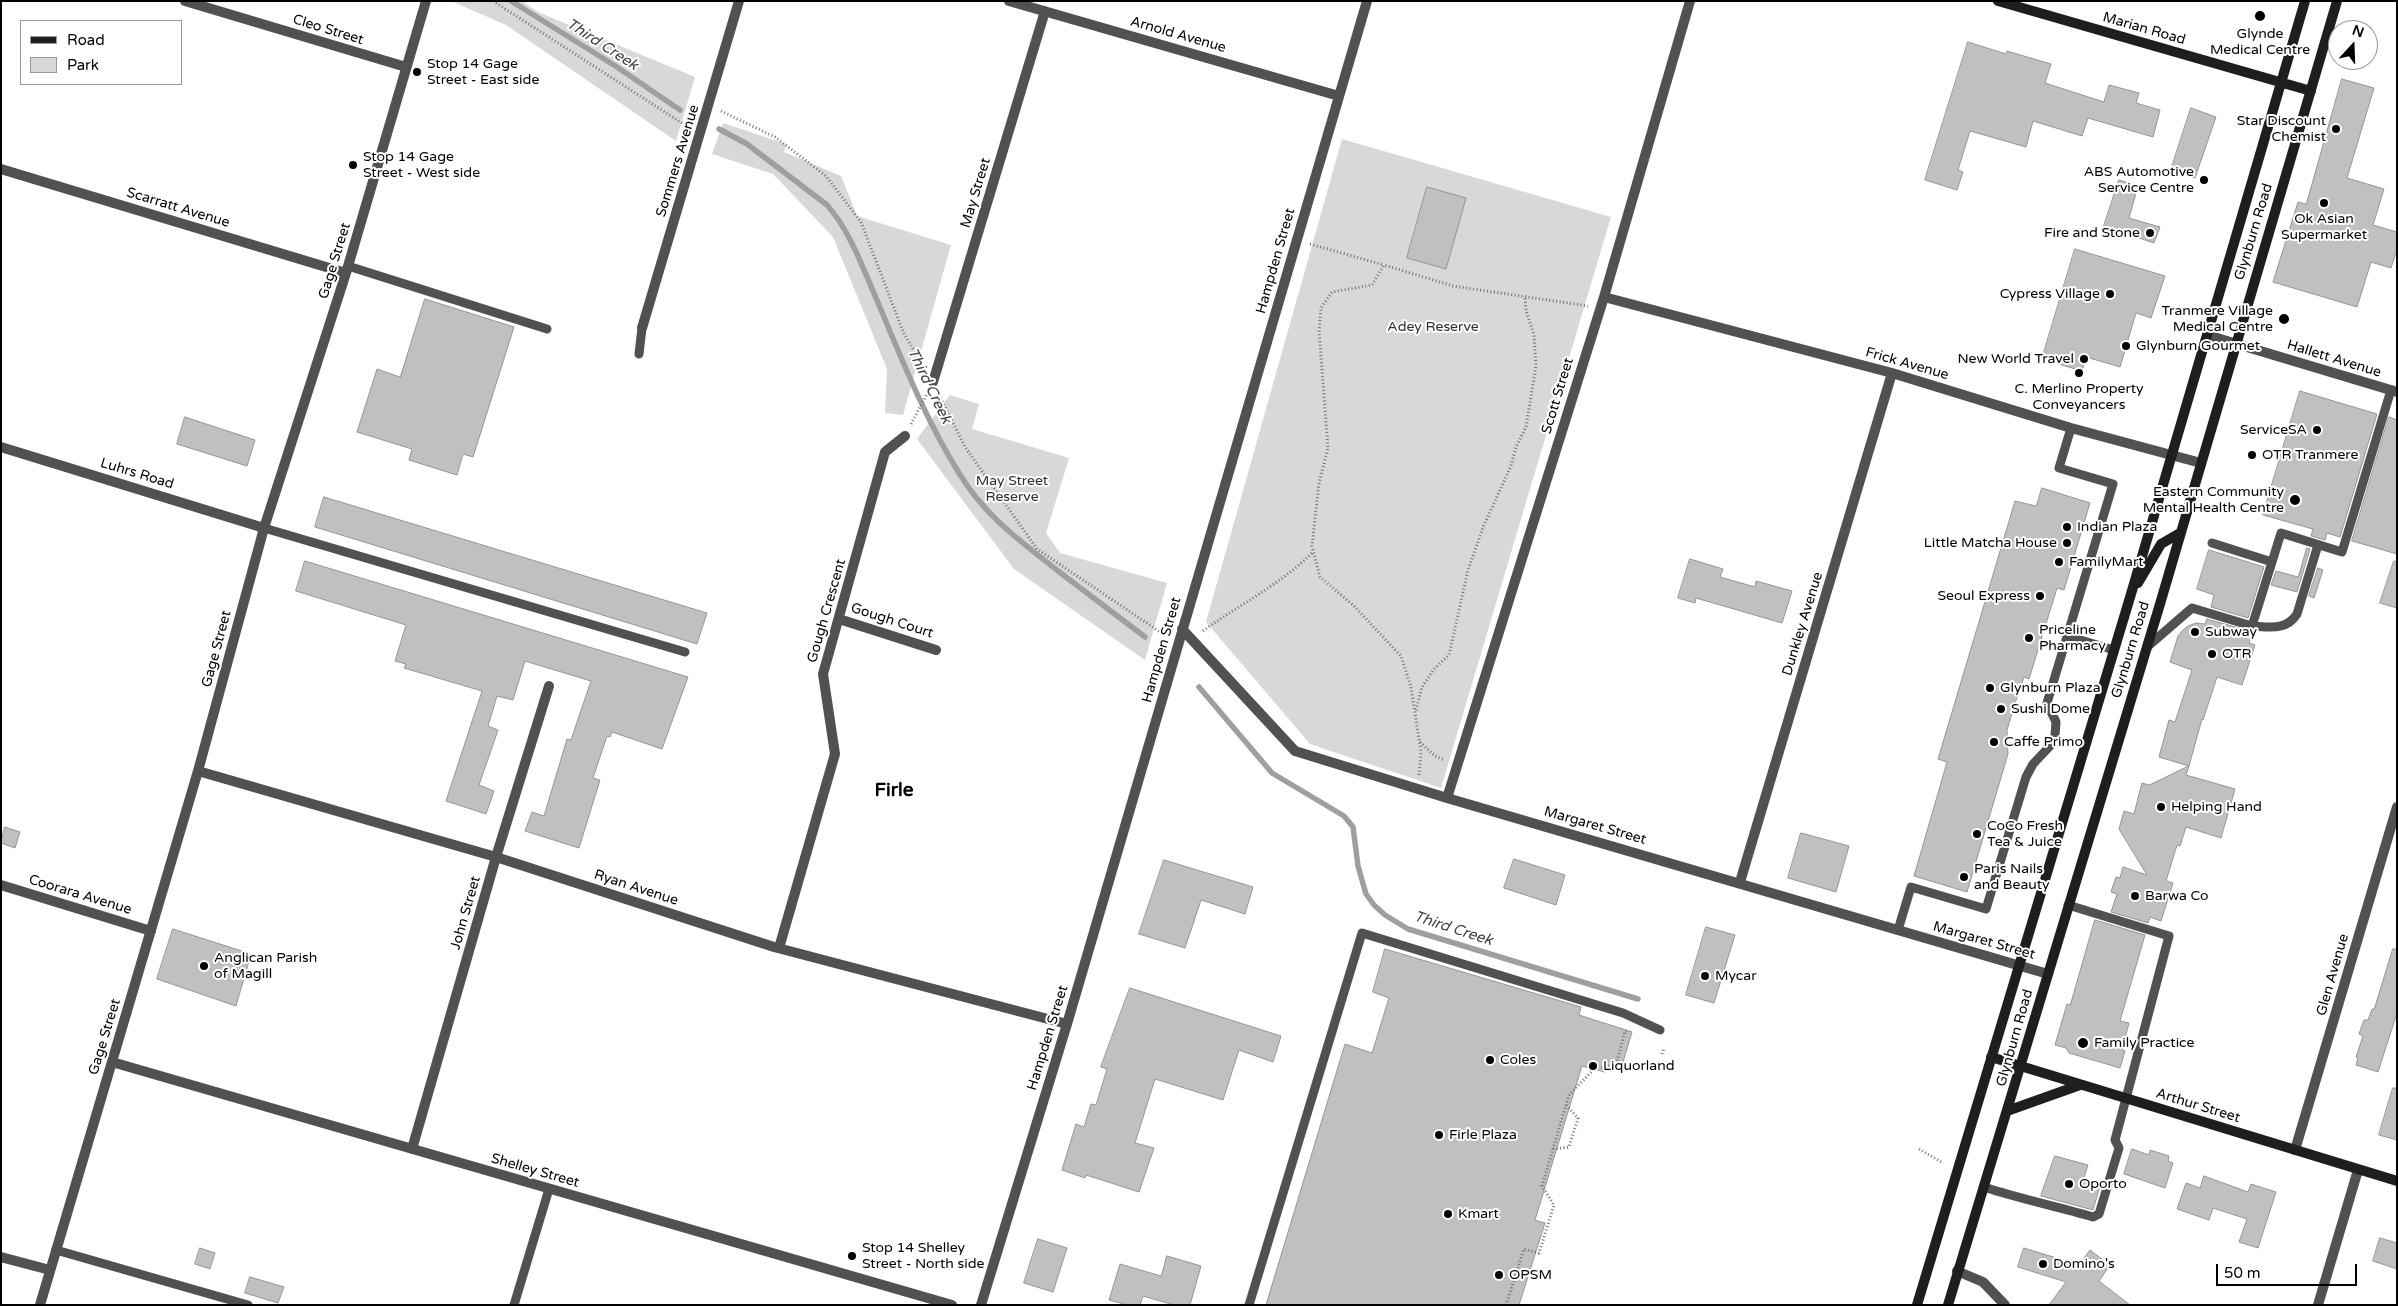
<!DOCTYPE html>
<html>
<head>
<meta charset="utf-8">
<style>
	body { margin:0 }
	#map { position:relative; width:2398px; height:1306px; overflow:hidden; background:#fff; font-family:"Varela Round",sans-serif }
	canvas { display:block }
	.frame { position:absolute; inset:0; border:2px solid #000; pointer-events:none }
	.legend { position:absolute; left:20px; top:20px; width:162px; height:65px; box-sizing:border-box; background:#fff; border:1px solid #999; margin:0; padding:6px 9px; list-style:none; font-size:15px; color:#000 }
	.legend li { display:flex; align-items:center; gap:10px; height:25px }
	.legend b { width:25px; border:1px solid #999 }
	.north { position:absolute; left:2328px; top:20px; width:50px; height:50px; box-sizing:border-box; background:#fff; border:1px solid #999; border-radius:50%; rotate:20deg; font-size:14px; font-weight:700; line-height:20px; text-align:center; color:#000 }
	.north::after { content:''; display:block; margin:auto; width:18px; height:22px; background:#000; clip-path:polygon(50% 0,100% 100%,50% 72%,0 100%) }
	.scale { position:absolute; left:2216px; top:1264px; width:141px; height:22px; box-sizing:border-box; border:2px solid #000; border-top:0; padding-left:6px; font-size:15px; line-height:18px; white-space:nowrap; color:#000; -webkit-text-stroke:4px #fff; paint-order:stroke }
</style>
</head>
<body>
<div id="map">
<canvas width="2398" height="1306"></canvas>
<div class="frame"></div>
<ul class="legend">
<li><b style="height:6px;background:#1e1e1e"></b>Road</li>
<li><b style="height:14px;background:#d8d8d8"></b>Park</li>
</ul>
<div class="north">N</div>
<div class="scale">50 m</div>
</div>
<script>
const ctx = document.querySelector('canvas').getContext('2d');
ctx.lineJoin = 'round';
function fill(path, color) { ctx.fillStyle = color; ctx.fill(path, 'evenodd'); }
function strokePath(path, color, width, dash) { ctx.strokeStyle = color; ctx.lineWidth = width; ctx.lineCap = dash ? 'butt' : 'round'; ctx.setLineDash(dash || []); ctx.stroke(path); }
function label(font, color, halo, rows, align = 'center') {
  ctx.font = font + ' "Varela Round",sans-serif'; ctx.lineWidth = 4; ctx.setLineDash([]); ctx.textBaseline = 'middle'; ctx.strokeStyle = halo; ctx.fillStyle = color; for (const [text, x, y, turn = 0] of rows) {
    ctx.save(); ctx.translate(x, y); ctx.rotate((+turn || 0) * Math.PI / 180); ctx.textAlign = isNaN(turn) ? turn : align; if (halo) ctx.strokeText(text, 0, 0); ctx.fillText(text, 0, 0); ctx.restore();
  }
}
fill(new Path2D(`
	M 451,1 L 522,1 L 538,12 L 695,77 L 676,141 L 506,25 Z
	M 723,123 L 786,144 L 784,152 L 841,176 L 857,216 L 951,245 L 903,415 L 885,413 L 887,369 L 833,237 L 773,174 L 712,154 Z
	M 1342,139 L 1611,217 L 1441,788 L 1310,744 L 1206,622 Z
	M 950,395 L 979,404 L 972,429 L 1069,458 L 1046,533 L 1060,553 L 1167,583 L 1145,660 L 1014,569 L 917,439 Z`), '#d8d8d8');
strokePath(new Path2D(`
	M 511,1 L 617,67 L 680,110
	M 719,129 L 747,144 L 827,205 C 850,231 862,266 876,298 C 901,357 925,419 959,473 C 985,516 1019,540 1058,571 C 1087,593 1116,615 1145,637
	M 1199,687 L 1272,773 L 1344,816 L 1353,827 L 1358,866 L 1366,894 L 1374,905 L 1385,915 L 1408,929 L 1638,999`), '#9f9f9f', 5.5);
const building = new Path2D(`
	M 1968,42 L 2006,54 L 2007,51 L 2051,64 L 2045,83 L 2104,102 L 2109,85 L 2139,93 L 2136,103 L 2160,110 L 2153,137 L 2088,118 L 2082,136 L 2033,121 L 2026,147 L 1970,131 L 1958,170 L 1963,172 L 1957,190 L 1925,180 Z
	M 2342,79 L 2374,88 L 2347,178 L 2384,189 L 2373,225 L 2397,232 L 2397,249 L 2391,268 L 2371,262 L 2357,307 L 2273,282 L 2298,202 L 2306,204 Z
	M 2191,108 L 2216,117 L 2195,178 L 2171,170 Z
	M 2119,180 L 2138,186 L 2129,218 L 2160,227 L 2154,243 L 2104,226 Z
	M 1427,187 L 1466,198 L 1446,269 L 1407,258 Z
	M 2075,249 L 2165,276 L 2151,318 L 2136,313 L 2120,367 L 2086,357 L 2082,371 L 2042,359 Z
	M 425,299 L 514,327 L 473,457 L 463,454 L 457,475 L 409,460 L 412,449 L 357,432 L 377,369 L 400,377 Z
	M 2300,391 L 2377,414 L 2340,537 L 2327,533 L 2325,540 L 2311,536 L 2313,529 L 2263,515 Z
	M 185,417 L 255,440 L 247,466 L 177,444 Z
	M 2389,417 L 2397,420 L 2397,554 L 2352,541 Z
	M 2042,488 L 2090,503 L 2064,590 L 2057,588 L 2029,679 L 2024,677 L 2017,697 L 2007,730 L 2008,754 L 1967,892 L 1914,876 L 1947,762 L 1938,759 L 2015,501 L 2036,506 Z
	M 324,497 L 707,613 L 697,644 L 315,527 Z
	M 2307,548 L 2310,549 L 2297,592 L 2271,585 L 2276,571 L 2298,577 Z
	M 2209,550 L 2264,567 L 2248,618 L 2211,607 L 2214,595 L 2197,589 Z
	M 1690,559 L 1723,569 L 1720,577 L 1755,587 L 1756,581 L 1792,591 L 1782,623 L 1696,598 L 1695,603 L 1678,598 Z
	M 305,561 L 688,677 L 662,749 L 612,732 L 610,737 L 607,736 L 593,778 L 600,780 L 579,848 L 525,831 L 532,812 L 544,816 L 567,739 L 571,740 L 591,681 L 525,661 L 513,700 L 497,696 L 488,726 L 498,730 L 479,785 L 494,791 L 486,814 L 446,801 L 482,691 L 404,668 L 406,664 L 395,661 L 406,625 L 296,591 Z
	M 2394,561 L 2397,562 L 2397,608 L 2380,603 Z
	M 2318,568 L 2323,570 L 2314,598 L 2309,596 Z
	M 2207,619 L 2253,632 L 2249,643 L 2255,645 L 2242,685 L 2217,677 L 2203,720 L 2202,719 L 2189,766 L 2159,757 L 2169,720 L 2175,722 L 2192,670 L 2170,662 L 2178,636 L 2182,631 L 2188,626 L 2196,623 L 2205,624 Z
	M 2189,766 L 2186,775 L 2235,789 L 2221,838 L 2186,827 L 2180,846 L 2177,845 L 2166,881 L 2173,883 L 2161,921 L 2150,917 L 2148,923 L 2111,912 L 2117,894 L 2111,892 L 2116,877 L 2120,878 L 2123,867 L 2147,875 L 2119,829 L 2124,811 L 2134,814 L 2142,783 L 2149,785 Z
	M 5,827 L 20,832 L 15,848 L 1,843 Z
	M 1801,833 L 1849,846 L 1836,892 L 1788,878 Z
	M 1514,859 L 1565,875 L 1556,905 L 1504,888 Z
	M 1164,860 L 1253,887 L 1245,914 L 1201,900 L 1185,948 L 1139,934 Z
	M 2095,920 L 2145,935 L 2120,1021 L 2129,1023 L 2122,1050 L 2125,1051 L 2120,1068 L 2069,1053 L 2066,1048 L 2055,1045 L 2067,1004 L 2070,1005 Z
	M 1706,927 L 1735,935 L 1714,1003 L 1686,995 Z
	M 173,929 L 251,954 L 236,1006 L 157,979 Z
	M 1385,949 L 1581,1007 L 1579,1015 L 1632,1032 L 1623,1062 L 1605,1072 L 1582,1066 L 1535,1220 L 1545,1223 L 1519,1305 L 1266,1305 L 1345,1044 L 1372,1053 L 1389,998 L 1373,992 Z
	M 2393,949 L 2397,949 L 2397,1013 L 2378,1072 L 2356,1065 L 2358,1058 L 2356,1057 L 2363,1036 L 2359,1034 L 2364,1020 L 2368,1020 L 2372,1009 L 2374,1009 Z
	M 1130,988 L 1281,1036 L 1273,1062 L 1239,1050 L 1223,1100 L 1155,1079 L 1135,1143 L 1154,1148 L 1139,1192 L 1086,1175 L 1085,1178 L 1062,1170 L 1076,1124 L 1084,1127 L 1091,1104 L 1096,1105 L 1107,1069 L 1101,1067 Z
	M 2393,1088 L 2397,1088 L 2397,1140 L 2379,1135 Z
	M 2132,1149 L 2149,1155 L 2150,1150 L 2169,1156 L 2168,1161 L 2173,1163 L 2165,1188 L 2124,1174 Z
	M 2055,1156 L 2088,1165 L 2083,1181 L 2100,1186 L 2093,1210 L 2041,1196 Z
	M 2204,1176 L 2248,1192 L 2251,1184 L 2276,1192 L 2258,1248 L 2239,1242 L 2247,1219 L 2213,1208 L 2209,1220 L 2177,1209 L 2186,1183 L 2200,1188 Z
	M 2380,1238 L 2397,1243 L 2397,1269 L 2373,1261 Z
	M 1038,1239 L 1067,1248 L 1053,1292 L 1024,1283 Z
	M 200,1248 L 215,1253 L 210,1269 L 195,1264 Z
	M 2024,1248 L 2079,1265 L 2090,1250 L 2110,1265 L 2099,1281 L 2130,1305 L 2049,1305 L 2066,1282 L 2018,1267 Z
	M 1167,1256 L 1201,1266 L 1190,1305 L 1174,1305 L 1143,1296 L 1140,1305 L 1128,1305 L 1109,1300 L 1120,1264 L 1161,1276 Z
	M 250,1277 L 284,1287 L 278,1303 L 245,1293 Z`);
fill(building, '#c0c0c0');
strokePath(building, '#959595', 1);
strokePath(new Path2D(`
	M 493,1 L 688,127
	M 721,111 L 775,137 L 826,176 L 861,222 L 904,334 L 923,365
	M 1310,244 L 1384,265
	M 939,395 L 965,447 L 1037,549 L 1166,636
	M 911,424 L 927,394
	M 1203,631 C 1240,604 1280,585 1313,552
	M 1416,710 L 1422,687 L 1434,669 L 1449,655 L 1468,570 L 1484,525 L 1511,466 L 1516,447 L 1526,427 L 1536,366 L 1534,335 L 1526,311 L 1525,297
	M 1420,742 L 1435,756 L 1444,760
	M 1419,775 L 1421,752 L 1411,687 L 1401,656 L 1353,605 L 1320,577 L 1312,546 L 1319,483 L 1328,448 L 1319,330 L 1321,308 L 1332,292 L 1372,285 L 1384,265 L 1453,286 L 1588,306
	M 1662,1054 L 1664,1048
	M 1553,1149 L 1569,1147 L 1578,1118 L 1566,1105
	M 1919,1149 L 1943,1163
	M 1506,1305 L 1524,1249 L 1539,1253 L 1554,1205 L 1542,1186 L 1569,1095 L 1597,1066 L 1604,1068 L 1617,1061 L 1625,1031 L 1628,1032`), '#737373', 3, [1, 2.5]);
strokePath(new Path2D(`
	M 348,266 L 547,329
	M 639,354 L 642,328
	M 264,528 L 685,652
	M 2272,562 L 2281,533 L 2342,552 L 2391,390
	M 2252,626 C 2270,627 2286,631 2297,614 L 2318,545
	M 2067,636 L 2114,650
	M 2147,647 L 2192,608 L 2252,626 L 2272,562 L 2212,543
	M 1898,930 L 1911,887 L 1986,909 L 2026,777 L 2033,764 L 2051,745 L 2055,735 L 2056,722 L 2047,703 L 2113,484 L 2059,468 L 2071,428
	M 1984,1187 C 2020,1199 2056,1206 2093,1217 L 2099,1214 L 2119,1148 L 2115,1140 L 2169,936 L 2068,905
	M 56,1250 L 248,1305
	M 514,1305 L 549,1189
	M 1249,1305 L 1362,933 L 1623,1013 L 1660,1030`), '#515151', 9);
strokePath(new Path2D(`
	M 185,1 L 406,67
	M 1009,1 L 1339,96
	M 1,169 L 346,273
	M 1604,297 L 1892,373 L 2071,428 L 2201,463
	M 642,328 L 739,1
	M 2207,335 L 2397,392
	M 933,382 L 1045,11
	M 1,447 L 264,528
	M 839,619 L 936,650
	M 1182,629 L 1295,751 L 1447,798 L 2048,974
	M 198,771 L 496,857 L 774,947 L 1067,1024
	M 1447,798 L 1604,297 L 1690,1
	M 1740,882 L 1892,373
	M 1,885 L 151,931
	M 779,948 L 835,754 L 823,674 L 885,452 L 905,436
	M 112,1062 L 952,1305
	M 412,1149 L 496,857 L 549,686
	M 2295,1150 L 2397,807
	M 1,1257 L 50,1270
	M 1957,1271 L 1983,1282 L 2005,1305
	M 40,1305 L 198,771 L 264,528 L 346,273 L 426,1
	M 981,1305 L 1067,1024 L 1367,1
	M 2318,1305 L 2358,1170`), '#515151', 10);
strokePath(new Path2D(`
	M 1998,1 L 2311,91
	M 2138,583 L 2161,544 L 2180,533
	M 1991,1057 L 2397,1181
	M 2007,1111 L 2080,1085
	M 1917,1305 L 2131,594 L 2305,1
	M 1948,1305 L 2160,604 L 2337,1`), '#1e1e1e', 10);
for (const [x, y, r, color] of [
	[2260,16,6,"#000"],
	[417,72,5,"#000"],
	[2336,129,5,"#000"],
	[353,165,5,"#000"],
	[2204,180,5,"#000"],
	[2324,203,5,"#000"],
	[2150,233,5,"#000"],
	[2110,294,5,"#000"],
	[2284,319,6,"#000"],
	[2126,346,5,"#000"],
	[2084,359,5,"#000"],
	[2079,373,5,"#000"],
	[2317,430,5,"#000"],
	[2252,455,5,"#000"],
	[2295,500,6,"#000"],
	[2067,527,5,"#000"],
	[2067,543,5,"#000"],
	[2059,562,5,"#000"],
	[2040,596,5,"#000"],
	[2195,632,5,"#000"],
	[2029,638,5,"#000"],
	[2212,654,5,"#000"],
	[1990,688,5,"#000"],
	[2001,709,5,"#000"],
	[1994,742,5,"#000"],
	[2161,807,5,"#000"],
	[1977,834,5,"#000"],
	[1964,877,5,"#000"],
	[2135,896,5,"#000"],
	[204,966,5,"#000"],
	[1705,976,5,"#000"],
	[2083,1043,6,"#000"],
	[1490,1060,5,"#000"],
	[1593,1066,5,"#000"],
	[1439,1135,5,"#000"],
	[2069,1184,5,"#000"],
	[1448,1214,5,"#000"],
	[852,1256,5,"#000"],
	[2043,1264,5,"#000"],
	[1499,1275,5,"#000"]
]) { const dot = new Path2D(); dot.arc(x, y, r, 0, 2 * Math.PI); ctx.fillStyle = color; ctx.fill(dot); strokePath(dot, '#fff', 2); }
label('14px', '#000', '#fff', [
	["Marian Road",2144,29,16],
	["Cleo Street",328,30,17],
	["Arnold Avenue",1178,35,16],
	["Sommers Avenue",678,161,-73],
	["May Street",976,193,-73],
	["Scarratt Avenue",178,208,17],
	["Glynburn Road",2254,232,-73],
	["Gage Street",335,261,-73],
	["Hampden Street",1276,261,-74],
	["Hallett Avenue",2334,359,17],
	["Frick Avenue",1907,364,16],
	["Scott Street",1558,396,-73],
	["Luhrs Road",137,474,17],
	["Gough Crescent",827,611,-74],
	["Gough Court",892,621,18],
	["Dunkley Avenue",1803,624,-73],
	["Gage Street",217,649,-75],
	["Hampden Street",1162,650,-74],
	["Glynburn Road",2131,650,-73],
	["Margaret Street",1595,826,16],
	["Ryan Avenue",636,888,18],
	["Coorara Avenue",80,895,17],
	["John Street",466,913,-74],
	["Margaret Street",1984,941,16],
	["Glen Avenue",2333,975,-74],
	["Gage Street",105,1037,-73],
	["Hampden Street",1048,1038,-73],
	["Glynburn Road",2015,1038,-74],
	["Arthur Street",2198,1106,17],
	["Shelley Street",535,1171,16]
]);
label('14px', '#000', '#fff', [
	["Glynde",2260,34,"center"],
	["Medical Centre",2260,50,"center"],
	["Stop 14 Gage",427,64],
	["Street - East side",427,80],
	["Star Discount",2326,121,"right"],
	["Chemist",2326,137,"right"],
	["Stop 14 Gage",363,157],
	["Street - West side",363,173],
	["ABS Automotive",2194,172,"right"],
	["Service Centre",2194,188,"right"],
	["Ok Asian",2324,219,"center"],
	["Supermarket",2324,235,"center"],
	["Fire and Stone",2140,233,"right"],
	["Cypress Village",2100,294,"right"],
	["Tranmere Village",2273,311,"right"],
	["Medical Centre",2273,327,"right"],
	["Glynburn Gourmet",2136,346],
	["New World Travel",2074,359,"right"],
	["C. Merlino Property",2079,389,"center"],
	["Conveyancers",2079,405,"center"],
	["ServiceSA",2307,430,"right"],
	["OTR Tranmere",2262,455],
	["Eastern Community",2284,492,"right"],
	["Mental Health Centre",2284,508,"right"],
	["Indian Plaza",2077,527],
	["Little Matcha House",2057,543,"right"],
	["FamilyMart",2069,562],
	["Seoul Express",2030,596,"right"],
	["Priceline",2039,630],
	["Pharmacy",2039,646],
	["Subway",2205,632],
	["OTR",2222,654],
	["Glynburn Plaza",2000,688],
	["Sushi Dome",2011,709],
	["Caffe Primo",2004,742],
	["Helping Hand",2171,807],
	["CoCo Fresh",1987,826],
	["Tea & Juice",1987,842],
	["Paris Nails",1974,869],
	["and Beauty",1974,885],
	["Barwa Co",2145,896],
	["Anglican Parish",214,958],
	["of Magill",214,974],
	["Mycar",1715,976],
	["Family Practice",2094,1043],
	["Coles",1500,1060],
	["Liquorland",1603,1066],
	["Firle Plaza",1449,1135],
	["Oporto",2079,1184],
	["Kmart",1458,1214],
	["Stop 14 Shelley",862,1248],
	["Street - North side",862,1264],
	["Domino's",2053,1264],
	["OPSM",1509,1275]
], 'left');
label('14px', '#2f2f2f', '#fff', [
	["Adey Reserve",1433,327],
	["May Street",1012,481],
	["Reserve",1012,497]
]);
label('italic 15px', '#404040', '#fff', [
	["Third Creek",602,45,33],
	["Third Creek",929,386,64],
	["Third Creek",1453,929,18]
]);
label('bold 19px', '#000', '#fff', [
	["Firle",894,791]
]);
</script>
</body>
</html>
